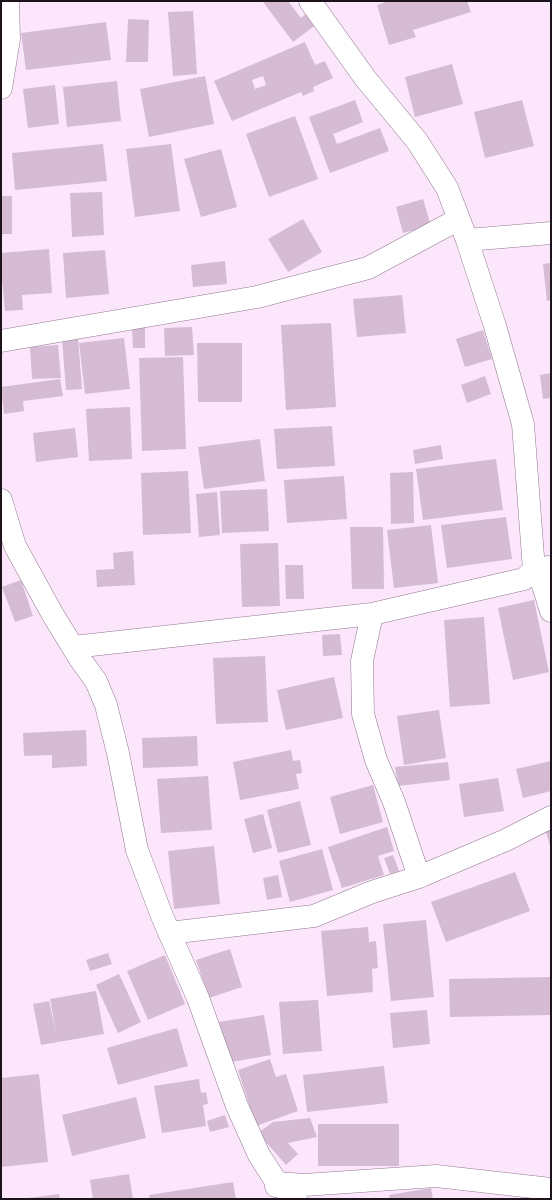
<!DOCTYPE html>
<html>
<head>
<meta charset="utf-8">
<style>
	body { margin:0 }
	#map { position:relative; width:552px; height:1200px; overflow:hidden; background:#fce6fb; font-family:"Titillium Web",sans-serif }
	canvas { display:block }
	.frame { position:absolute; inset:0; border:2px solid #1d131c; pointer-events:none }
</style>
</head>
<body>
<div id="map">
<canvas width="552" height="1200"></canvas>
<div class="frame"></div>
</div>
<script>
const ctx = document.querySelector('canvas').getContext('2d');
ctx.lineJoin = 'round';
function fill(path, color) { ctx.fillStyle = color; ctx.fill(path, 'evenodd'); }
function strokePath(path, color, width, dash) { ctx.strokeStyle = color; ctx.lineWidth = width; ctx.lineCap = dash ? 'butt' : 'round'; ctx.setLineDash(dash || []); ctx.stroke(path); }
fill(new Path2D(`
	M 264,1 L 288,1 L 301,18 L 308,12 L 317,24 L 293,42 L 263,2 Z
	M 389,1 L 467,1 L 471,12 L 413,30 L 416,37 L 389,45 L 377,5 Z
	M 193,11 L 197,74 L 173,76 L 168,12 Z
	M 128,19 L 149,20 L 148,62 L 126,62 Z
	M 106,22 L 111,60 L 26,70 L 21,33 Z
	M 305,42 L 315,65 L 325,61 L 333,78 L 313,87 L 314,91 L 303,96 L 301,92 L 232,121 L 214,81 ZM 263,76 L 266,85 L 255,89 L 252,80 Z
	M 452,64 L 463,104 L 415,117 L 405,77 Z
	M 205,76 L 214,124 L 149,137 L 140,89 Z
	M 117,81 L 121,121 L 67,127 L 63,87 Z
	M 55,85 L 59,124 L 28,128 L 23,89 Z
	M 355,100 L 363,122 L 333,134 L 337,144 L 380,128 L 389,151 L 330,173 L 309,117 Z
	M 522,100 L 534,146 L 485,158 L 474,112 Z
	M 295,116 L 318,179 L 269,197 L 246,134 Z
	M 103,144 L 107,181 L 15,190 L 12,153 Z
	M 171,144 L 180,211 L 135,217 L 126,149 Z
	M 221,149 L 237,207 L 201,217 L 184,159 Z
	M 102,192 L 104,235 L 72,237 L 70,193 Z
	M 1,196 L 12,196 L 12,234 L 1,234 Z
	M 423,199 L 431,226 L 403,233 L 396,207 Z
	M 303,219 L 322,252 L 288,272 L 268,239 Z
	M 49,249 L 52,293 L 22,295 L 23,310 L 5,311 L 1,268 L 1,253 Z
	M 105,250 L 109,294 L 66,298 L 63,253 Z
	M 225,261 L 227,284 L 193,287 L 191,265 Z
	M 551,263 L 551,300 L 547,301 L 543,264 Z
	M 402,295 L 406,333 L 357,337 L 353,299 Z
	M 331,323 L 336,407 L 286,410 L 281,325 Z
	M 192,327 L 194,355 L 165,356 L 164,328 Z
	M 132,328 L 145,328 L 145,348 L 133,348 Z
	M 483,330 L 492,359 L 465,367 L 456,339 Z
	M 78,338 L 82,389 L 66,390 L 62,339 Z
	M 124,338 L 130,389 L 85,394 L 79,343 Z
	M 197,343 L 242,343 L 242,402 L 198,402 Z
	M 58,345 L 61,378 L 32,379 L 30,347 Z
	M 183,357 L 186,449 L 142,451 L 139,358 Z
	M 551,373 L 551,398 L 543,399 L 540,375 Z
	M 485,376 L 491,394 L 467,403 L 461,385 Z
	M 60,379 L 63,396 L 23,401 L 24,411 L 4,414 L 1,387 Z
	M 130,407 L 132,459 L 89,461 L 86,409 Z
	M 332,426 L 335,466 L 277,469 L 274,429 Z
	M 75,428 L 78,457 L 36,462 L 33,433 Z
	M 260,439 L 265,481 L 204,489 L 198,447 Z
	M 441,445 L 443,459 L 415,464 L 413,450 Z
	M 496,459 L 503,510 L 423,520 L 416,469 Z
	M 188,471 L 191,533 L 143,535 L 141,473 Z
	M 413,472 L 414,523 L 391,524 L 390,473 Z
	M 344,476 L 347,519 L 287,523 L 284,480 Z
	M 267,489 L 269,531 L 222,533 L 220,491 Z
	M 217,492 L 220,535 L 199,537 L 196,494 Z
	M 506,517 L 512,559 L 447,568 L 441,525 Z
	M 431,525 L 438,583 L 394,588 L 387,530 Z
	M 350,527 L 383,527 L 384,589 L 352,589 Z
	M 278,543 L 280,606 L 242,607 L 240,544 Z
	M 133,551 L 135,585 L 97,587 L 96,570 L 114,569 L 113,553 Z
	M 285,565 L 303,565 L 304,599 L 286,599 Z
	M 21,580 L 33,616 L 15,622 L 2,587 Z
	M 534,600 L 549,672 L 513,680 L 498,608 Z
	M 484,617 L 490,704 L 450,707 L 444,620 Z
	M 340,634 L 342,655 L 323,656 L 322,635 Z
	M 265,656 L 268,722 L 216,724 L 213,658 Z
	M 334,677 L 343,718 L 286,730 L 277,690 Z
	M 439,710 L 446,758 L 404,765 L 397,716 Z
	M 86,730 L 87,766 L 52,768 L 52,755 L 24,756 L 23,733 Z
	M 197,736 L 198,766 L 143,768 L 142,738 Z
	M 291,750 L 293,761 L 300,760 L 302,773 L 296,774 L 299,789 L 240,800 L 233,762 Z
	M 551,761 L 551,791 L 523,798 L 516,769 Z
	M 448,762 L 450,780 L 398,786 L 395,767 Z
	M 208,776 L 212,830 L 161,833 L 157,779 Z
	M 498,778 L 504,811 L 464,817 L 459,784 Z
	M 373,785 L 383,822 L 340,834 L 330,797 Z
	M 300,801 L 311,845 L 278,853 L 267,810 Z
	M 263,814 L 272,848 L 253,853 L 244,819 Z
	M 387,827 L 394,851 L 378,856 L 384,875 L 342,888 L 328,847 Z
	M 551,827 L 551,849 L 545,829 Z
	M 214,846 L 220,904 L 174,909 L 168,851 Z
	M 322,849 L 333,890 L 290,902 L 279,861 Z
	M 393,855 L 399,871 L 390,874 L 384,858 Z
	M 515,872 L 530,911 L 446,942 L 431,902 Z
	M 278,875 L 282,897 L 267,900 L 263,878 Z
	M 426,920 L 434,997 L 391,1001 L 383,924 Z
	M 368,927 L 369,942 L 376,941 L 378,968 L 372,969 L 373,992 L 327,996 L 321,931 Z
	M 230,949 L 242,987 L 209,998 L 196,960 Z
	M 108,953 L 112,964 L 90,971 L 86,960 Z
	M 165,955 L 185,1004 L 148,1020 L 127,971 Z
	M 119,974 L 141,1022 L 118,1033 L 96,985 Z
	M 551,977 L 551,1015 L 450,1017 L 449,979 Z
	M 96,991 L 104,1034 L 41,1045 L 33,1004 L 49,1001 L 56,1033 L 50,999 Z
	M 318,1000 L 322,1051 L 283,1054 L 279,1002 Z
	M 427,1010 L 430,1044 L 393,1048 L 390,1013 Z
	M 264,1015 L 271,1055 L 226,1063 L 219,1022 Z
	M 177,1028 L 188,1066 L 118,1085 L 107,1048 Z
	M 270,1059 L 276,1077 L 286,1074 L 298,1111 L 256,1126 L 238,1070 Z
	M 384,1066 L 388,1103 L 307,1112 L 303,1075 Z
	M 39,1074 L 48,1162 L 1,1167 L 1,1078 Z
	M 199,1079 L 201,1093 L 206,1092 L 208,1104 L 203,1105 L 206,1126 L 162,1133 L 154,1086 Z
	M 136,1097 L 146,1138 L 72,1156 L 62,1115 Z
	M 225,1115 L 229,1127 L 210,1132 L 207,1121 Z
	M 310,1118 L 317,1137 L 288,1143 L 298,1154 L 286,1165 L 258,1133 L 273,1122 Z
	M 318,1124 L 399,1124 L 399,1166 L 318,1166 Z
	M 129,1174 L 133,1199 L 93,1199 L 90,1180 Z
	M 233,1182 L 236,1199 L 150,1199 L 149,1195 Z
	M 431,1188 L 433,1199 L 390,1199 L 389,1195 Z
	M 59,1194 L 60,1199 L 28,1199 L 28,1198 Z`), '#d5bbd4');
const minor = new Path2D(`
	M 310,1 L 365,78 L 417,141 L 447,188 L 467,240 L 495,326 L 523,424 L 534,570 L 540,576 L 551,611
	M 1,88 L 9,39 L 8,1
	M 467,240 L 551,233
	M 1,341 L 257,297 L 368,268 L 459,219
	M 1,500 L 15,546 L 53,615 L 80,659 L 96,681 L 106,705 L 118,753 L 137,850 L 162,916 L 198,998 L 237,1106 L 259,1155 L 277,1183 L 296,1199
	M 372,614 L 362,661 L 363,714 L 376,760 L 394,802 L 419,877
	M 73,647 L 372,614 L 524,579 L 534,570 L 548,567
	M 169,933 L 314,916 L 372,892 L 419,877 L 506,840 L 551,817
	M 276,1186 L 277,1183 L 304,1185 L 436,1176 L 551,1189`);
strokePath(minor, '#90788f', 23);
strokePath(minor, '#fff', 22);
</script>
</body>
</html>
